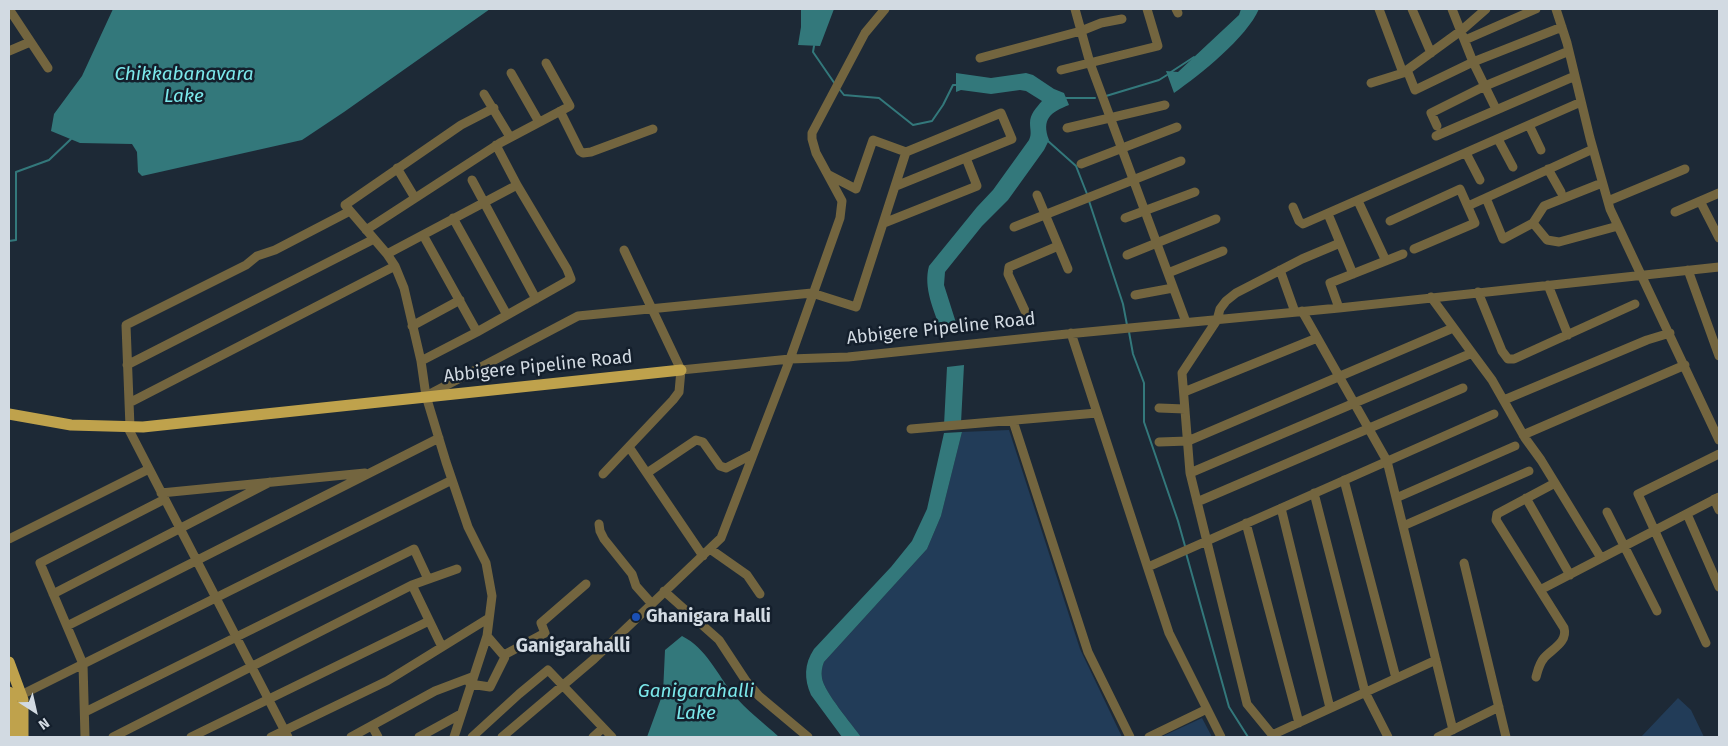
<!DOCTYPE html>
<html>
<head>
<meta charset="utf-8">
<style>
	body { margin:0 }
	#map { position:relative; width:1728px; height:746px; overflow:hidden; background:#1d2936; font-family:"Fira Sans",sans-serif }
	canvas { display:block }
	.frame { position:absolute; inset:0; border:10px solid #d2dae2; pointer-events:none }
	.north { position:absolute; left:10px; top:686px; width:50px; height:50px; -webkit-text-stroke:4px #141f2c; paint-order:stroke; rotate:145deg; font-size:14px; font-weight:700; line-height:20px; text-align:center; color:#d2dae2 }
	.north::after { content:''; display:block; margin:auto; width:18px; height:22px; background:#d2dae2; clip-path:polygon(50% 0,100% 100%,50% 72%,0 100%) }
</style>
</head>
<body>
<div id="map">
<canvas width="1728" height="746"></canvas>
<div class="frame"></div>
<div class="north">N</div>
</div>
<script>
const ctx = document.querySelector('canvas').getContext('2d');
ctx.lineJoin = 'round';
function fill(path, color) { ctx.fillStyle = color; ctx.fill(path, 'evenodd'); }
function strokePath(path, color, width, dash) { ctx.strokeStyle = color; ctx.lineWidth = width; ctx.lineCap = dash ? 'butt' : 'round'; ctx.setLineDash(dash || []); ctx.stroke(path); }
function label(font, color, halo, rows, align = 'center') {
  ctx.font = font + ' "Fira Sans",sans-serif'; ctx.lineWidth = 5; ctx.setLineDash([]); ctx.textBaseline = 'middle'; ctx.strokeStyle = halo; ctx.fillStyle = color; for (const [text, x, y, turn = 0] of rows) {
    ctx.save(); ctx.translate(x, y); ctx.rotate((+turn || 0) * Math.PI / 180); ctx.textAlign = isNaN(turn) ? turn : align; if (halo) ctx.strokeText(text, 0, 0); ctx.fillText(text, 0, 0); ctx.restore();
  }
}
fill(new Path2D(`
	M 1009,430 L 1080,649 L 1122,737 L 861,737 C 852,724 824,692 822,678 C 821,672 822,667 824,662 L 927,549 L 941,516 L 962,432 Z
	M 1678,698 L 1691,710 L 1704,737 L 1641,737 Z
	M 1202,718 L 1212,737 L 1161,737 Z`), '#223c58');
fill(new Path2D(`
	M 113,9 L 490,9 L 344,112 L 302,140 L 142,176 L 138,172 L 137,152 L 132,144 L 80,143 L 51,131 L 54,114 L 82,76 Z
	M 801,9 L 834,9 L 820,46 L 798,45 L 801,27 Z
	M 1241,9 L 1259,9 C 1247,37 1200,75 1174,93 L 1166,71 L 1178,72 L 1239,15 Z
	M 956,73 L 991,78 L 1026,73 L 1033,75 L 1054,89 L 1064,93 L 1069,105 C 1051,112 1041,119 1049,140 L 1044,150 L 1008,200 L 982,226 L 945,272 L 944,285 L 958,329 L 941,331 C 934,310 923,288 929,266 L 977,207 L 993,190 L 1029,140 C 1032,134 1030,130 1030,123 C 1030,114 1036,108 1042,101 L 1026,91 L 1020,90 L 991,94 L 961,90 L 956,92 Z
	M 964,365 L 961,423 L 944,425 L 947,367 Z
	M 962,432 L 941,516 L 927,549 L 824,662 C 822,667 821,672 822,678 C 824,692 852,724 861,737 L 842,737 L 811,695 C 804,679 804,664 814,649 L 891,567 L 912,541 L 927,509 L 944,433 Z
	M 682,636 C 706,648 717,674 733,694 C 746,710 764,723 779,737 L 647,737 L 663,693 L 665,650 Z`), '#33787b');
strokePath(new Path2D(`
	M 814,46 L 813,52 L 835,84
	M 1171,72 L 1194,57
	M 840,90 L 844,95 L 879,98 L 913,125 L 932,121 L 943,105 L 953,85 L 956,85
	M 1106,96 L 1159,80 L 1167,75
	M 1066,98 L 1095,98
	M 1048,141 L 1076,166 L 1087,194
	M 1089,201 L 1123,304 L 1127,325
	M 9,241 L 16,240 L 16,172 L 49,160 L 71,139
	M 1129,332 L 1133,354 L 1144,383 L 1144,422 L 1178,521 L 1185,546
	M 1186,553 L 1229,707 L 1248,737`), '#33787b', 2);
strokePath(new Path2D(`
	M 9,9 L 48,68
	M 1075,9 L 1090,63 L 1186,322
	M 1176,9 L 1178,13
	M 1379,9 L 1403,73 L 1462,30 L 1486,9
	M 1412,9 L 1431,53
	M 1452,9 L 1473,62 L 1562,27
	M 1556,9 L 1567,43 L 1590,138 L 1610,209 L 1719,440
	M 1465,40 L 1536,9
	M 9,51 L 30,42
	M 980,58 L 1081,31 L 1101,23 L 1122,19
	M 1061,70 L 1158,46 L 1147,9
	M 1407,70 L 1415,90 L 1473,62 L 1496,109
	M 511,73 L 539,122
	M 1371,83 L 1403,73
	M 484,94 L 510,137
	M 560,111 L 580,151 L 583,153 L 591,152 L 653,129
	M 1529,125 L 1541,150
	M 1437,126 L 1431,113 L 1485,86 L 1569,51
	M 1067,128 L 1165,105
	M 1436,136 L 1575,76
	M 1498,139 L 1513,167
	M 1466,153 L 1480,180
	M 1081,164 L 1177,127
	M 397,168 L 415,198
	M 1548,169 L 1561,192
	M 472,180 L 536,299
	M 896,186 L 1012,139 L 1001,113 L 906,152
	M 1037,195 L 1068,269
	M 1486,198 L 1503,239 L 1533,223 L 1544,206 L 1602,183
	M 1358,201 L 1386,261
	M 1608,201 L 1685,169
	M 1700,201 L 1719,238
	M 1468,206 L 1593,149
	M 1293,207 L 1299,221 L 1303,224 L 1581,102
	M 1675,212 L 1719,193
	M 1328,214 L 1353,274
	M 453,218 L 507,315
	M 1125,218 L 1195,192
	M 1390,221 L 1460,189 L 1475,223 L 1414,249
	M 884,223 L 977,186 L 966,158
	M 1533,223 L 1547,240 L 1559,242 L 1618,226
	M 1014,227 L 1181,161
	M 366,230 L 500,143 L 570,106 L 546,63
	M 423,235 L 477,332
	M 1340,243 L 1302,259 L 1236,293 L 1226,301 L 1220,309 L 1217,320 L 1182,373 L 1190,473 L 1472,353 L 1431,297
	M 387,254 L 517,185 L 496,145
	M 1127,255 L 1216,219
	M 1280,270 L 1295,312
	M 1688,270 L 1719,356
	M 1168,273 L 1223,251
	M 1548,285 L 1568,335
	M 1478,292 L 1502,351 L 1508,359 L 1514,359 L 1635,304
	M 1135,295 L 1173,288
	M 1339,308 L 1330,283 L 1403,254
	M 1302,311 L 1387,461 L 1453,730
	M 1026,313 L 1008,274 L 1009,267 L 1058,246
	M 412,326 L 460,300
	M 1071,333 L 1169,633 L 1221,737
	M 1472,353 L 1492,380 L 1525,438 L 1541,460 L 1601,558
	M 421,361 L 477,332 L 571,279 L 567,269 L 517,185
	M 127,365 L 374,239
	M 681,370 L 790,359 L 848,357 L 1067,334 L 1339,308 L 1719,267
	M 1184,392 L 1317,338
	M 426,396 L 578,316 L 812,293 L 856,307 L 906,152 L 873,140 L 856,189 L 829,175
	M 1504,400 L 1647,340 L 1670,333
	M 129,403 L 395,266
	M 1159,408 L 1185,409
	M 1013,421 L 1088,652 L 1130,737
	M 127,426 L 288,737
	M 130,427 L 126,325 L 246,265 L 257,256 L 275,250 L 350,211
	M 911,429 L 1097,413
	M 1523,435 L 1685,365
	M 1159,442 L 1188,441 L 1453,328
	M 629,447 L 703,556
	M 647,473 L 696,440 L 703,442 L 720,466 L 726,468 L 753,454
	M 1190,473 L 1247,704 L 1274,737
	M 603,474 L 673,400 L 679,392 L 681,370 L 624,250
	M 1344,480 L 1396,678
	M 161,493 L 365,473
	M 1314,493 L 1365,692 L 1388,737
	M 1396,498 L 1515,446
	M 1526,498 L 1570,575
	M 1714,499 L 1719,510
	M 1197,502 L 1463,388
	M 1281,508 L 1330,708
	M 1607,512 L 1657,611
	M 1687,514 L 1719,587
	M 1246,523 L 1299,723
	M 599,524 L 600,531 L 604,539 L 632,574 L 636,586 L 652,604
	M 1403,526 L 1529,471
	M 9,539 L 147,470
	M 710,549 L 747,575 L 760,594
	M 1464,563 L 1506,737
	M 1148,567 L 1494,414
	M 412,585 L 442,647
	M 1540,590 L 1719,497
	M 664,591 L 719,640 L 746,681 L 759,696 L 808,737
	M 53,594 L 270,482
	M 67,626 L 439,438
	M 1706,643 L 1638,494 L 1719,454
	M 504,655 L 545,633 L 541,623 L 586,584
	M 1536,677 C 1538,670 1539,664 1544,658 C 1552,649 1568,642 1564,628 L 1496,520 L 1497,514 L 1555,483
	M 470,684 L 490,687 L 505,657 L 487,636
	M 21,695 L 452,480
	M 85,712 L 414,549 L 428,579
	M 372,726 L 378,737
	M 1272,735 L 1436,660
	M 85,737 L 83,664 L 40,563 L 165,499
	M 113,737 L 412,585 L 457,569
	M 191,737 L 429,621
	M 271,737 L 387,681 L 489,618
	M 351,737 L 435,691 L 472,677
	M 419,737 L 461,714
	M 454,737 L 487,636 L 492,596 L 486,563 L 468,527 L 446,462 L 426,396 L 421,361 L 404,288 L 395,266 L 387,254 L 345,205 L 461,125 L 494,108
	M 472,737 L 519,694 L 548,670 L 612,737
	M 502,737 L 594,659 L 721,538 L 790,359 L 840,218 L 842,201 L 816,153 L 812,139 L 812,133 L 865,33 L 885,9
	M 593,737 L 603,728
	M 1149,737 L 1207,709
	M 1438,737 L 1499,707`), '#73653f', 9);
strokePath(new Path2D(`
	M 9,414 L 71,425 L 143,427 L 681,370
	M 9,662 L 23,700 L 23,737
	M 9,692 L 12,702 L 13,737`), '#bfa24c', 11);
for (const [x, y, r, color] of [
	[636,617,5,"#1a4fb4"]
]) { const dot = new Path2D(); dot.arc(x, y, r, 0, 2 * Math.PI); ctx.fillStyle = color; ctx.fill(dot); strokePath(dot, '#141f2c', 2); }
label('18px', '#d2dae2', '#141f2c', [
	["Abbigere Pipeline Road",941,329,-6],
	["Abbigere Pipeline Road",538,367,-6]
]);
label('bold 18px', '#d2dae2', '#141f2c', [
	["Ghanigara Halli",646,617]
], 'left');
label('italic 19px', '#7ce8eb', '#141f2c', [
	["Chikkabanavara",184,75],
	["Lake",184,97],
	["Ganigarahalli",696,692],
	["Lake",696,714]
]);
label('bold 19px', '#d2dae2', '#141f2c', [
	["Ganigarahalli",573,647]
]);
</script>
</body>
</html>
